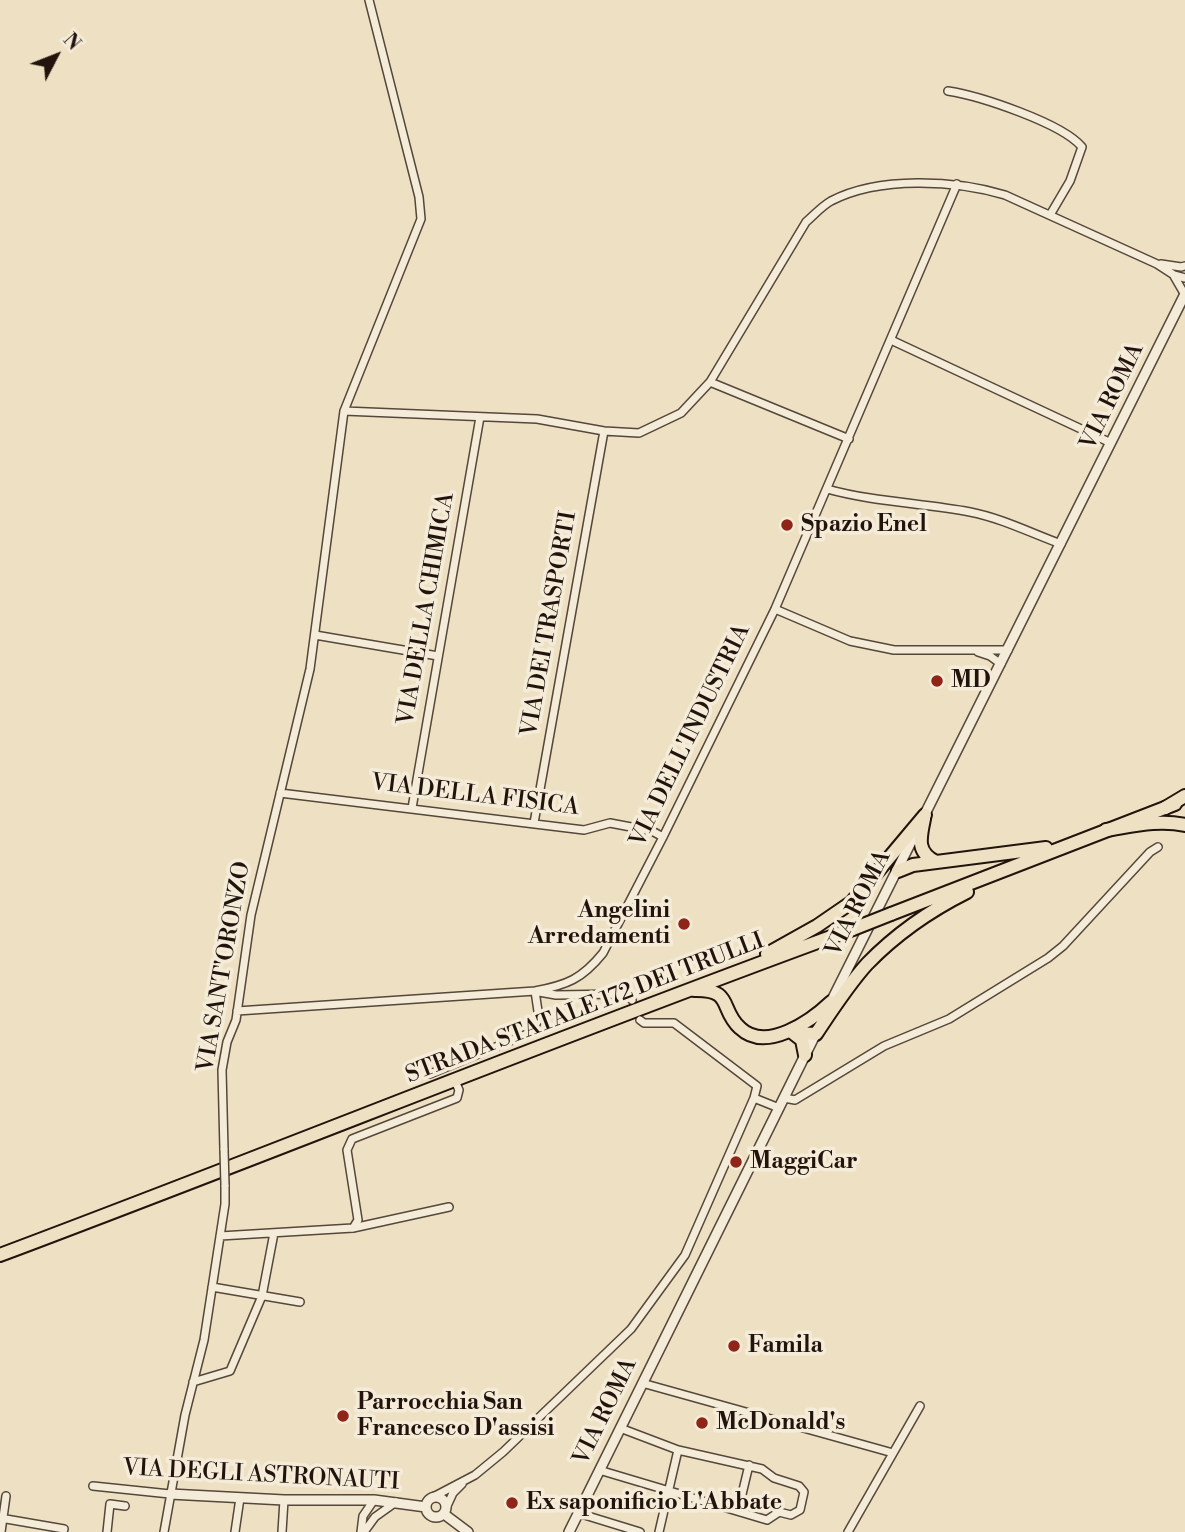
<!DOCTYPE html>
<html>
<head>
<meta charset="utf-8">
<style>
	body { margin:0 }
	#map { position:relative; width:1185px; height:1532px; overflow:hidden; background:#eee1c3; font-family:"Libre Bodoni",serif }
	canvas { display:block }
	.north { position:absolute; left:21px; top:21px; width:70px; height:70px; -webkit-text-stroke:5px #f4ecd8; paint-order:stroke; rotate:48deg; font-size:19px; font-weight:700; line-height:28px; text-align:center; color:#22140d }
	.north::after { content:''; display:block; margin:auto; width:24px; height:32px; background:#22140d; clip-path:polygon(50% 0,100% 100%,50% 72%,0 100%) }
</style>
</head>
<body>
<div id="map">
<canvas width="1185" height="1532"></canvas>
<div class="north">N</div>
</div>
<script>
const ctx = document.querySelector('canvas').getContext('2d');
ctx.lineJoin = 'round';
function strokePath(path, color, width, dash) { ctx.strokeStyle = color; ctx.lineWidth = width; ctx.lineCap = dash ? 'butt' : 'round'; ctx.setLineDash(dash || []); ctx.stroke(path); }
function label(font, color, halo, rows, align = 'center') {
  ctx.font = font + ' "Libre Bodoni",serif'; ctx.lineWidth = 7; ctx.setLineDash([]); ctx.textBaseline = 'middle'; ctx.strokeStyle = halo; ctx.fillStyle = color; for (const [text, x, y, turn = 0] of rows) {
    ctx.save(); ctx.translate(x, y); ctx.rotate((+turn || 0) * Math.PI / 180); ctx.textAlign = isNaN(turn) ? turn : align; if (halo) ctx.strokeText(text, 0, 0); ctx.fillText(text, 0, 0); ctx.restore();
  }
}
const minor = new Path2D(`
	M 948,91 C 980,96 1062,123 1082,147 L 1070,181 L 1050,215
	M 1161,264 L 1181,267 L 1185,266
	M 1174,276 L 1185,295
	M 891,340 L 1111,443
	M 710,382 L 849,439
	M 344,411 L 537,419 L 604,431 L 639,433 L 681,413 L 710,382 L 806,222 C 814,215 822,206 831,201 C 879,176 955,180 1005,195 L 1157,264 L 1174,275 L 1185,278
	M 827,489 C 874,502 922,503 970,512 C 1001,518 1031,533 1061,544
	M 775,609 L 850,641 L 894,650 L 1008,650
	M 315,635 L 438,656
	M 978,652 L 990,656 L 1001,664
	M 280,793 L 584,830 L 610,823 L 652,831 L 663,837
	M 412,808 L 480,417
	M 534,823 L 604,431
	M 539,992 L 556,995 L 621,994 L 630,997 L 632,1000
	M 237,1011 L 535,991 C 567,985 582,979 603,953 L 663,837 L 775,609 L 957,184
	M 640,1020 L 644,1023 L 674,1023 L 757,1086 L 754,1098 L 779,1108
	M 430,1074 L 532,1032 L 539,1018 L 535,991
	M 784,1098 L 795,1100 L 884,1046 L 949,1019 L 1048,958 L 1063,946 L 1150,852 L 1158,847
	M 224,1150 L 222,1070 L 227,1042 L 236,1020 L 251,915 L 310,669 L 344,411 L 421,219 L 419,197 L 369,0
	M 353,1228 L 358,1220 L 347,1150 L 352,1139 L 457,1098 L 459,1090 L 455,1081
	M 220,1236 L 353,1228 L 449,1207
	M 212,1287 L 300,1302
	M 193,1382 L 230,1371 L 262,1296 L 274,1233
	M 642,1383 L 893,1453
	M 599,1470 L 767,1520 L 779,1512 L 791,1515 L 800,1510 L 804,1492 L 799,1486 L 774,1478 L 762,1469 L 678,1450 L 620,1428
	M 93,1486 L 170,1494
	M 435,1496 L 475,1475 L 503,1452 L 631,1329 L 685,1255 L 754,1098
	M 447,1506 L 453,1493 L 462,1484
	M 738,1511 L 749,1465
	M 578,1513 L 640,1532
	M 0,1518 L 64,1529 L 63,1532
	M 1,1532 L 6,1496
	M 107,1532 L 110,1504 L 125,1506
	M 164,1532 L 185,1415 L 204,1340 L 225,1204 L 225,1185
	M 235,1532 L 240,1498
	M 282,1532 L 284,1500
	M 361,1532 L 363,1516 L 374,1500
	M 364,1532 L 375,1517 L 396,1502
	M 659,1532 L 678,1450
	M 848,1532 L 920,1406`);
const tertiary = new Path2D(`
	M 829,1006 L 1185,294
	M 170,1494 L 284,1500 L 374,1500 L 426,1507
	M426 1507a10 10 0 1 1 20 0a10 10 0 1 1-20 0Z
	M 444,1514 L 468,1532
	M 569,1532 L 817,1031`);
const primary = new Path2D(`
	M 924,819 C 920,838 916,852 936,862
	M 898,871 L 913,865 L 1046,848
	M 891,914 L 1175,804
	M 767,954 L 817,926 L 852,902 L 925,815
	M 694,990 C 734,989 719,1009 740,1028 C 766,1053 811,1021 831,1002
	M 793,1033 L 802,1040 L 805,1055
	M 796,1033 L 816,1034 C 832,1010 848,985 867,964 C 896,934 931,910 967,892
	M 0,1255 C 285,1148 567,1033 853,929`);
const trunk = new Path2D(`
	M 1165,808 L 1185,796
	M 1106,830 C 1132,826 1159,819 1185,825`);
strokePath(minor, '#55473a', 10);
strokePath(tertiary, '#55473a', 12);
strokePath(primary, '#22140d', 16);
strokePath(trunk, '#22140d', 16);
strokePath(minor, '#f4ecd8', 7);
strokePath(tertiary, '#f4ecd8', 9);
strokePath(primary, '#eee1c3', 12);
strokePath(trunk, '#eee1c3', 12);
const minorBridge = new Path2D(`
	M 224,1150 L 225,1185`);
const primaryBridge = new Path2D(`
	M 853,929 L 891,914`);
strokePath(minorBridge, '#55473a', 10, []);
strokePath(primaryBridge, '#22140d', 16, []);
strokePath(minorBridge, '#f4ecd8', 7);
strokePath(primaryBridge, '#eee1c3', 12);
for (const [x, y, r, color] of [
	[787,525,7,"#8f2418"],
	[937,681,7,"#8f2418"],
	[684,924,7,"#8f2418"],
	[736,1162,7,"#8f2418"],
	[734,1346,7,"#8f2418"],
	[343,1416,7,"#8f2418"],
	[702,1423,7,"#8f2418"],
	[512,1503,7,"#8f2418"]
]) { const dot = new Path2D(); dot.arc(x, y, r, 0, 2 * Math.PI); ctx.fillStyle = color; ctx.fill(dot); strokePath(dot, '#f4ecd8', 2.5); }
label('23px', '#22140d', '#f4ecd8', [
	["VIA ROMA",1113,397,-64],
	["VIA DELLA CHIMICA",427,609,-80],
	["VIA DEI TRASPORTI",550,624,-80],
	["VIA DELL'INDUSTRIA",691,736,-64],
	["VIA DELLA FISICA",475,796,7],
	["VIA ROMA",859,904,-63],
	["VIA SANT'ORONZO",225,967,-80],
	["STRADA STATALE 172 DEI TRULLI",585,1009,-21],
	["VIA ROMA",606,1412,-64],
	["VIA DEGLI ASTRONAUTI",261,1476,3]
]);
label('bold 23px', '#22140d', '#f4ecd8', [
	["Spazio Enel",801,525],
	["MD",951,681],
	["Angelini",670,911,"right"],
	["Arredamenti",670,937,"right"],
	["MaggiCar",750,1162],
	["Famila",748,1346],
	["Parrocchia San",357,1403],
	["Francesco D'assisi",357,1429],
	["McDonald's",716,1423],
	["Ex saponificio L'Abbate",526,1503]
], 'left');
</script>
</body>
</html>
